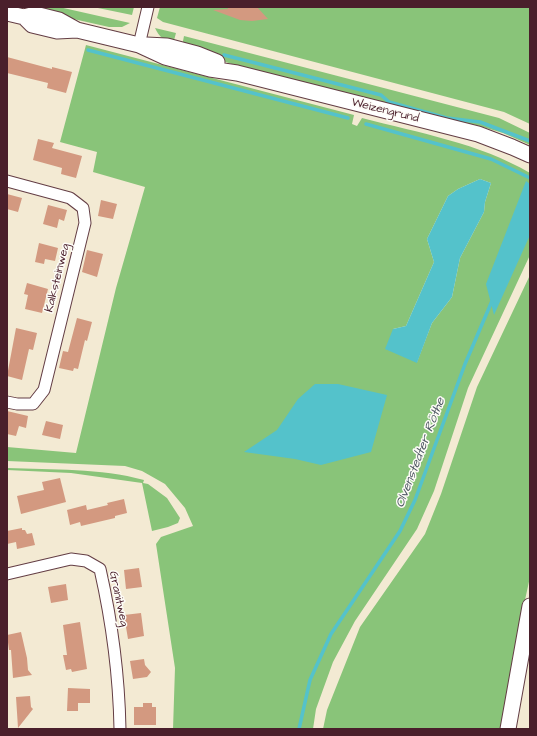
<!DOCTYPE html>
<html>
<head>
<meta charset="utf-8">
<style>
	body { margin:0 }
	#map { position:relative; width:537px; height:736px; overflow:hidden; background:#f3ead3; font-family:"Architects Daughter",sans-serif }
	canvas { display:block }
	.frame { position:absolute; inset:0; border:8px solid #4a1f2b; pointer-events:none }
</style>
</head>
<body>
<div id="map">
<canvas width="537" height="736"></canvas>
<div class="frame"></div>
</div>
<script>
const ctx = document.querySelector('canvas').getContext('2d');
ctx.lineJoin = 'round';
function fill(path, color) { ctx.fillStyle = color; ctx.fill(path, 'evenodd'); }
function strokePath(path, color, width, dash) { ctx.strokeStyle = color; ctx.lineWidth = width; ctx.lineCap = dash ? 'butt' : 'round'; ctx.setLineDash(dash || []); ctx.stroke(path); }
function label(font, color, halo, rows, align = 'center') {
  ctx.font = font + ' "Architects Daughter",sans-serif'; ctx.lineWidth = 3; ctx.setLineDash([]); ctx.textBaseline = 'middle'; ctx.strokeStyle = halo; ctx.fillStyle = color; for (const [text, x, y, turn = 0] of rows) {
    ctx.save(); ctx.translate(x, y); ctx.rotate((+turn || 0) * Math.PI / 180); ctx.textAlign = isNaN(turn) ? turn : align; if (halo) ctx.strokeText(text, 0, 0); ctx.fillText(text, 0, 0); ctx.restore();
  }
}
fill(new Path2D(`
	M 20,7 L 59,7 L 130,23 L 122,27 L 109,27 Z
	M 93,7 L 134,7 L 132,15 Z
	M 160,7 L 530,7 L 530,124 L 504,112 L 163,22 L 157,18 Z
	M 155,28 L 176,33 L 173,44 C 164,40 159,37 155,28 Z
	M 184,36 L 499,118 L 530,133 L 530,145 L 503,133 L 476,125 L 445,120 L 248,70 L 182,46 Z
	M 86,45 L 354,115 L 352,124 L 357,126 L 362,118 C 419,133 479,143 530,173 L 530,255 L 468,388 L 434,491 L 417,529 L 355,621 L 333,662 L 316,709 L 313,729 L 173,729 L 175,668 L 156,544 L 161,537 L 193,526 L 185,508 L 165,484 L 142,471 L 125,466 L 7,461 L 7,447 L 76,453 L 116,288 L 145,187 L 93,172 L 97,152 L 60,142 ZM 480,179 L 491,183 L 485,202 L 484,212 L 460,258 L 452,297 L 432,323 L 417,362 L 393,329 L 406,326 L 434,262 L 427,239 L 448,196 L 458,189 Z
	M 530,275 L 530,577 L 513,655 L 502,729 L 323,729 L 327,710 L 360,627 L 425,534 L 441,494 L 477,387 Z
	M 7,468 C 53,470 100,468 144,480 L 143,483 L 148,484 L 167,498 L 180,518 L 178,523 L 168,527 L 152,531 L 142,483 L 71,473 L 7,470 Z`), '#89c479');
fill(new Path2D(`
	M 480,179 L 491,183 L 485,202 L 484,212 L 460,258 L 452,297 L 432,323 L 417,363 L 385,349 L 393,329 L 406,326 L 434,262 L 427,239 L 448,196 L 458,189 Z
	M 526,181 L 530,184 L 530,235 L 494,315 L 486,284 Z
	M 315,384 L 338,384 L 387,395 L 371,452 L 321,465 L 295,459 L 244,452 L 277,430 L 298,399 Z`), '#54c2cb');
strokePath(new Path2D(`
	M 88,50 L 348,118
	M 224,55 L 381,95 L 389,102 L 447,118 L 480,122 L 530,141
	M 366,124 L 491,159 L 530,178
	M 299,729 L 310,680 L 331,634 L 400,531 L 415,500 L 465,364 L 492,301`), '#54c2cb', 3.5);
fill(new Path2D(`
	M 227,7 L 257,7 L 268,19 L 252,21 L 240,20 L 213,10 L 228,9 Z
	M 7,57 L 52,69 L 52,67 L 72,72 L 66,93 L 47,88 L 48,83 L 7,73 Z
	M 38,139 L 54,143 L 52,148 L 82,156 L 76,178 L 61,174 L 62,168 L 33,160 Z
	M 7,194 L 22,198 L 18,212 L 7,209 Z
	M 101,200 L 117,204 L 113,219 L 98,216 Z
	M 48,205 L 67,210 L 64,221 L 59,219 L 57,228 L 43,224 Z
	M 39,243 L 58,248 L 55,261 L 45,259 L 44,264 L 35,262 Z
	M 87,250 L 103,254 L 97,277 L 82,272 Z
	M 27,283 L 48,289 L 42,313 L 25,309 L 28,295 L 24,294 Z
	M 77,318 L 92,322 L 87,341 L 85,340 L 78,369 L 74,368 L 73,371 L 59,368 L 63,351 L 68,352 Z
	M 16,328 L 37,333 L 33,350 L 29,349 L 22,380 L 7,376 Z
	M 7,411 L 28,416 L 26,428 L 19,426 L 16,436 L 7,434 Z
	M 46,421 L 63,425 L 60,439 L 42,435 Z
	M 60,478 L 66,502 L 21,514 L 17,496 L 44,490 L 42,482 Z
	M 124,499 L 127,513 L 115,516 L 115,518 L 81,526 L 80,522 L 70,525 L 67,510 L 86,505 L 87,510 L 108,505 L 107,503 Z
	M 22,528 L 22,530 L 25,530 L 27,534 L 32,533 L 35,545 L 17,549 L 16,542 L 7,544 L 7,531 Z
	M 139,568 L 142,587 L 126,589 L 124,570 Z
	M 66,584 L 68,600 L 51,603 L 48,587 Z
	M 141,613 L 144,636 L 128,639 L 124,615 Z
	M 80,622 L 87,669 L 72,672 L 71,669 L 66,670 L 63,655 L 67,655 L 63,625 Z
	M 21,632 L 27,658 L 28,670 L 32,675 L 13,678 L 11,650 L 9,650 L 7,635 Z
	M 144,659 L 145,665 L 151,672 L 147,677 L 133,679 L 130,661 Z
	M 68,688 L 90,689 L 90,703 L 78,703 L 78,711 L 67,711 Z
	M 30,696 L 31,707 L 33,709 L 18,728 L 16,697 Z
	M 143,703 L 152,703 L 152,707 L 156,707 L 156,725 L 134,725 L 134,707 L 143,707 Z`), '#d39980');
const minor = new Path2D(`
	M 139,45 L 148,7
	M 7,181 L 70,198 L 83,208 L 85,223 L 44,390 L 33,404 L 17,404 L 7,402
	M 7,574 L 71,559 L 86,561 L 100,569 C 112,622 119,675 120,729`);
const major = new Path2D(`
	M 7,13 L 24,17 L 35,14 L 59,20 L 77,30 L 139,45 L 165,57 L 210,69 L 237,73 L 478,134 L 512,147 L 530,155
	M 24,17 L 32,25 L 57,31 L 77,30
	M 146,45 L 167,46 L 197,54 L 217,62
	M 508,729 L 530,606`);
strokePath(minor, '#633d44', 13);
strokePath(major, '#633d44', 17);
strokePath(minor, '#fff', 11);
strokePath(major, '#fff', 15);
label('12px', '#4a1f2b', '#fdfcf7', [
	["Weizengrund",385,111,14],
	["Kalksteinweg",58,278,-76],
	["Granitweg",118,599,78]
]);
label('italic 13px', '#4e5863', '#fdfcf7', [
	["Olvenstedter Röthe",421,453,-69]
]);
</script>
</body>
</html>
